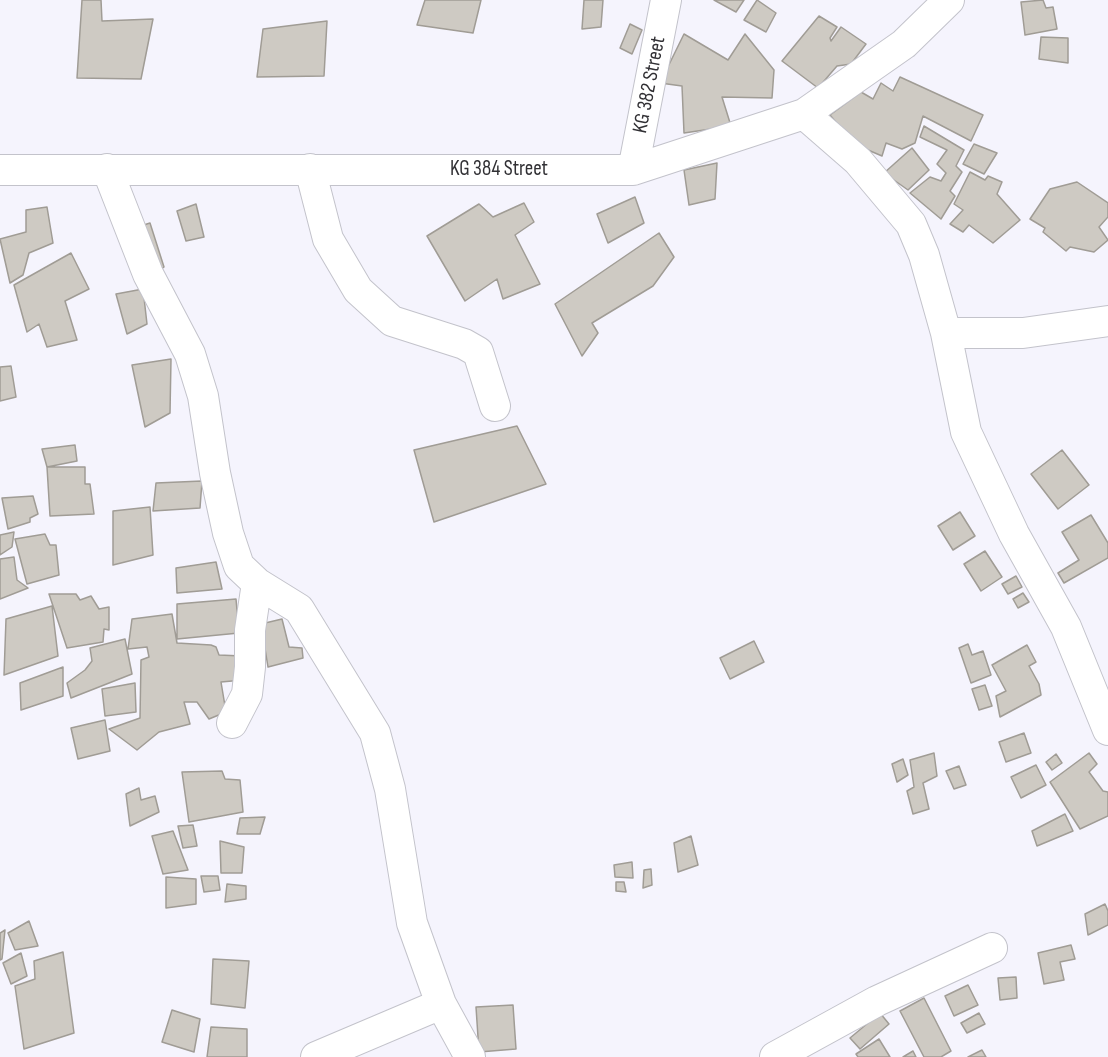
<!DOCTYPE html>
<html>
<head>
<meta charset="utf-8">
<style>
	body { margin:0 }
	canvas { display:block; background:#f5f4fd }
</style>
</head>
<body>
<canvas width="1108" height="1057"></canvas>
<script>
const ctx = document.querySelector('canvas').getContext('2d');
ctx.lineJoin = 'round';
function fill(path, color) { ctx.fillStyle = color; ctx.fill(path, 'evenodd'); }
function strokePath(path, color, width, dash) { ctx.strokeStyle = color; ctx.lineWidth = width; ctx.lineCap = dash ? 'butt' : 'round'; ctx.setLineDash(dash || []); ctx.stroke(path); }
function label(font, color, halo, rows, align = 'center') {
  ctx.font = font + ' "Sofia Sans Condensed",sans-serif'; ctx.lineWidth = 5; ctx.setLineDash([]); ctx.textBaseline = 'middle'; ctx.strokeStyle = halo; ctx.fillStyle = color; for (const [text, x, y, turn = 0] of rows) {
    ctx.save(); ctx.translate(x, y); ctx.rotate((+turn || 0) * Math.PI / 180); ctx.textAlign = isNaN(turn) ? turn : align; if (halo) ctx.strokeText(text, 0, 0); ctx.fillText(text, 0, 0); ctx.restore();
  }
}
const building = new Path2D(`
	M 82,0 L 101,0 L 102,21 L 153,19 L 141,79 L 77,78 Z
	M 425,0 L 481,0 L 473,33 L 417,25 Z
	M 584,0 L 603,0 L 601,27 L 582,29 Z
	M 714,0 L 744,0 L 736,12 Z
	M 757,0 L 776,13 L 766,32 L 744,20 Z
	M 1043,0 L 1046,8 L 1053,7 L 1057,29 L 1025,35 L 1021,2 Z
	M 819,16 L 837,27 L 830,38 L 831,41 L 841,27 L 866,44 L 851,64 L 837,66 L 818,88 L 782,61 Z
	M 327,21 L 324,76 L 257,77 L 263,29 Z
	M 630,24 L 642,30 L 632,54 L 620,48 Z
	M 684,34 L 728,60 L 745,34 L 774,70 L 772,98 L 722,97 L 731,126 L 684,133 L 682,86 L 660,83 Z
	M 1041,37 L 1068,38 L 1068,63 L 1039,59 Z
	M 900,77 L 983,115 L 971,141 L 923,116 L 915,143 L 902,149 L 886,143 L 882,156 L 854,144 L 830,115 L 861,92 L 873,99 L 881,83 L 893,91 Z
	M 924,126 L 964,150 L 956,166 L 962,172 L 950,191 L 955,196 L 941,219 L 910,193 L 930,177 L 941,181 L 946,173 L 937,164 L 947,150 L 920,137 Z
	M 974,144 L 997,153 L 984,174 L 963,164 Z
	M 912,148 L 929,170 L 908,190 L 884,173 Z
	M 717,163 L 715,199 L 689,205 L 684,170 Z
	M 970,172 L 985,180 L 988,176 L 1002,182 L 997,194 L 1020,220 L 993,243 L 969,225 L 963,232 L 950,224 L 963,210 L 954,204 Z
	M 1077,182 L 1108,203 L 1108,217 L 1099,227 L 1108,240 L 1094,252 L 1070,247 L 1066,251 L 1043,232 L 1045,228 L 1030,219 L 1050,189 Z
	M 635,197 L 644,223 L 608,243 L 597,214 Z
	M 524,203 L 534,222 L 515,235 L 540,284 L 503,299 L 497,279 L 465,301 L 427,236 L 479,204 L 493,217 Z
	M 196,204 L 204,237 L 186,241 L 177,211 Z
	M 47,207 L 53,243 L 29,253 L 23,275 L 10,283 L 0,239 L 26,232 L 26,210 Z
	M 150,223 L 164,267 L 152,276 L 131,229 Z
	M 659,233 L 674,257 L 653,286 L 592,323 L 598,333 L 582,356 L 555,304 Z
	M 71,253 L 89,289 L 65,301 L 77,340 L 47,347 L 39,324 L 27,332 L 14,285 Z
	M 143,289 L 147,324 L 127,334 L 116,294 Z
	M 171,359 L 170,413 L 145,427 L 132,365 Z
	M 11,366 L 16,397 L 0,401 L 0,367 Z
	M 517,426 L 546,484 L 434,522 L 414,450 Z
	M 75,445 L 77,461 L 47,467 L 42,449 Z
	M 1062,450 L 1089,485 L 1058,509 L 1031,474 Z
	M 47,467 L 85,467 L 85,484 L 90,484 L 94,514 L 50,516 Z
	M 202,481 L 200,508 L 153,511 L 156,483 Z
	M 33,496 L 38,514 L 30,518 L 30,522 L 8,529 L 2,498 Z
	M 150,507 L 153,555 L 113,565 L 113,511 Z
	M 960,512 L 975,536 L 953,550 L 938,526 Z
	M 1091,515 L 1108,543 L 1108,558 L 1064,583 L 1058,573 L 1079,560 L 1062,532 Z
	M 14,532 L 12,547 L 0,555 L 0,535 Z
	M 45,534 L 50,545 L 56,545 L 59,575 L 27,584 L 15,539 Z
	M 985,551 L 1002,577 L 981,591 L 964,564 Z
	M 14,557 L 17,580 L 28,588 L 0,599 L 0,559 Z
	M 216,562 L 222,589 L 177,593 L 176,568 Z
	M 1016,576 L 1022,587 L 1008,594 L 1002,584 Z
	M 1023,593 L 1029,602 L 1018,608 L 1013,599 Z
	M 49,594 L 76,594 L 80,600 L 91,596 L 99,609 L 109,607 L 109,630 L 104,629 L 103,642 L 67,648 Z
	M 236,599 L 239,633 L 177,639 L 177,604 Z
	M 52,606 L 58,656 L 4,675 L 6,619 Z
	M 172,614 L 177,643 L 211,645 L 216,647 L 219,655 L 242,656 L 243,680 L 221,682 L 226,712 L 209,719 L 197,702 L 184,702 L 190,724 L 159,732 L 137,750 L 109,729 L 140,718 L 141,660 L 149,657 L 147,647 L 128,649 L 132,619 Z
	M 282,619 L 289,647 L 302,648 L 303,658 L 268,667 L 261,624 Z
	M 125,639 L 132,674 L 71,698 L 67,683 L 85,670 L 92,661 L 90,648 Z
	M 754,641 L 764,662 L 730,679 L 720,658 Z
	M 968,644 L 972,655 L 983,651 L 991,675 L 971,683 L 959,648 Z
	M 1027,645 L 1036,662 L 1029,666 L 1039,684 L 1041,695 L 1000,717 L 996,696 L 1006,691 L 992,665 Z
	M 63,667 L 63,696 L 21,710 L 20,683 Z
	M 135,683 L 136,712 L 105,716 L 102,689 Z
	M 985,685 L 992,706 L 979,710 L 972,689 Z
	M 105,720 L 110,751 L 78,759 L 71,728 Z
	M 1024,733 L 1031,753 L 1006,762 L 999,742 Z
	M 934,753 L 937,776 L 923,783 L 929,809 L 913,814 L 907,791 L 914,787 L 910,760 Z
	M 1089,753 L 1097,764 L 1089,772 L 1103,791 L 1108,792 L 1108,816 L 1080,829 L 1050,782 Z
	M 1056,754 L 1062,763 L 1052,770 L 1046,762 Z
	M 903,759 L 908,775 L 897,782 L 892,764 Z
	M 1036,765 L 1046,785 L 1021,798 L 1011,777 Z
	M 959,766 L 966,785 L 954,789 L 946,771 Z
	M 222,771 L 225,779 L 240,780 L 243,812 L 189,822 L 182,772 Z
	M 139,788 L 141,800 L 155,796 L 159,812 L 130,826 L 126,794 Z
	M 1065,814 L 1073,831 L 1037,846 L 1032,831 Z
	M 265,817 L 260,834 L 237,834 L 240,818 Z
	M 193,825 L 197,846 L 183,848 L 178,826 Z
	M 173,831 L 188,870 L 163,874 L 152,836 Z
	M 691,836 L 698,865 L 678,872 L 674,843 Z
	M 220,841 L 244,847 L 242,873 L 221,873 Z
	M 632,862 L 633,878 L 615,877 L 614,865 Z
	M 651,869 L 652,885 L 643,888 L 644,870 Z
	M 201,876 L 218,876 L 220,890 L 204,892 Z
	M 166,877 L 196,879 L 196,904 L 166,908 Z
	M 616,882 L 624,882 L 626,892 L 616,891 Z
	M 227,884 L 246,886 L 246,899 L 225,902 Z
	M 1105,904 L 1108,911 L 1108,925 L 1088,935 L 1085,914 Z
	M 29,921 L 38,946 L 15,950 L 8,933 Z
	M 5,930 L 2,959 L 0,960 L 0,933 Z
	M 1071,945 L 1075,959 L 1060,962 L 1064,980 L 1044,984 L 1038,953 Z
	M 63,952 L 74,1033 L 24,1049 L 15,986 L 35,979 L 34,961 Z
	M 21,953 L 27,976 L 11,984 L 3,963 Z
	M 213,959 L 249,961 L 245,1008 L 211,1004 Z
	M 1016,977 L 1017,998 L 1000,1000 L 998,978 Z
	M 968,985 L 978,1005 L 954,1016 L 945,996 Z
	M 924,998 L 951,1051 L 941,1057 L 924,1057 L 900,1011 Z
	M 513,1005 L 516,1049 L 479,1052 L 476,1007 Z
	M 172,1010 L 200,1019 L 194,1052 L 162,1042 Z
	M 880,1013 L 889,1024 L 860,1049 L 850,1038 Z
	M 979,1013 L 985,1024 L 967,1033 L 961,1023 Z
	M 211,1027 L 247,1029 L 247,1057 L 207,1057 Z
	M 879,1039 L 890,1057 L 858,1057 L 856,1054 Z
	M 982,1050 L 986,1057 L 968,1057 Z
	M 913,1051 L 916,1057 L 903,1057 Z`);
fill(building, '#cecac3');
strokePath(building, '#a09c95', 1.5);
const minor = new Path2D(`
	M 804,114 L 858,161 L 911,224 L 924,255 L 946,333 L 966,432 L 1014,534 L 1066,627 L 1108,730
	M 107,169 L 148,274 L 190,354 L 203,396 L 215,473 L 228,533 L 239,566 L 257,583 L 299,609 L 375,733 L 390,789 L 412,923 L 441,1004 L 470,1057
	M 310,169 L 328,239 L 358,290 L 392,321 L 464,344 L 478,352 L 495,406
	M 0,170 L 633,170 L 804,114 L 904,44 L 949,0
	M 633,170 L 666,0
	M 946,333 L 1023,333 L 1108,321
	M 232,723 L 247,694 L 250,667 L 250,630 L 257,583
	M 316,1057 L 441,1004
	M 775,1057 L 877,1001 L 992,948`);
strokePath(minor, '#c3c3cb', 32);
strokePath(minor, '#fff', 30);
label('21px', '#313034', '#fff', [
	["KG 382 Street",650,85,-79],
	["KG 384 Street",499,170]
]);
</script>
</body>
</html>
